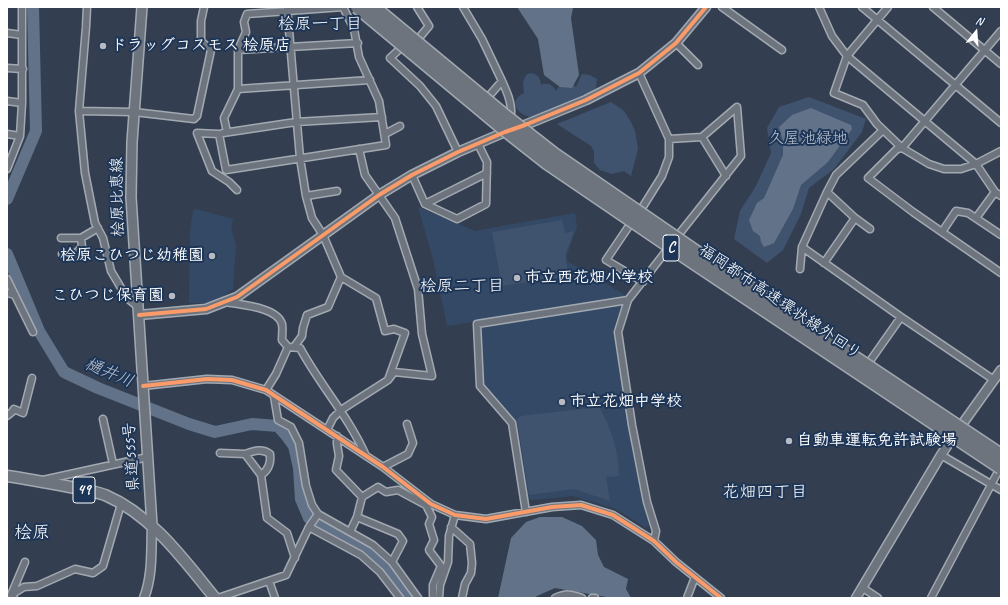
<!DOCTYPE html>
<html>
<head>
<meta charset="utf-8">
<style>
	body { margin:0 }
	#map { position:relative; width:1008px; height:605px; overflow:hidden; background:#333f51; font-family:Caveat,sans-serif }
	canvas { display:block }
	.frame { position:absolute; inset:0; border:8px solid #fff; pointer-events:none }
	.north { position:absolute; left:956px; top:12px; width:40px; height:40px; -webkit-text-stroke:3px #1d3557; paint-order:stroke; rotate:17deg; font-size:11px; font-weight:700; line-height:16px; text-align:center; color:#fff }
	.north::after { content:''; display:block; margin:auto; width:14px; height:18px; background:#fff; clip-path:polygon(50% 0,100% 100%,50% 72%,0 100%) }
</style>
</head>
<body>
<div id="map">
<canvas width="1008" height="605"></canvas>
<div class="frame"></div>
<div class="north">N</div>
</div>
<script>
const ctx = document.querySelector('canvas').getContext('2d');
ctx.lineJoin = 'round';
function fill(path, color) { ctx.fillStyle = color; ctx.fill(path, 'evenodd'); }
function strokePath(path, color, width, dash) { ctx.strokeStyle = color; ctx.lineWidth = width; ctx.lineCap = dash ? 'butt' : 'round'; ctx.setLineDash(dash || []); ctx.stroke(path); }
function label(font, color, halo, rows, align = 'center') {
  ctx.font = font + ' Caveat,"Klee One",sans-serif'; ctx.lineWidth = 4; ctx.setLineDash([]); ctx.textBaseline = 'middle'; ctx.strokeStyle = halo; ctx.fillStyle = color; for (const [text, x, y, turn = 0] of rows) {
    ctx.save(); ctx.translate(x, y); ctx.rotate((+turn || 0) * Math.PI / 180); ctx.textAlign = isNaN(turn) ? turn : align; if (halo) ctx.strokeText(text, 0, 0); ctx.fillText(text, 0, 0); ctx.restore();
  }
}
fill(new Path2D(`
	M 418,207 L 475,231 L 575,213 L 577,227 L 567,254 L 567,261 L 627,296 L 447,326 L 433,259 Z
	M 196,209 L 233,219 L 231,229 L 236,245 L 233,289 L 218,300 L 206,303 L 189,303 L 190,231 L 193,211 Z
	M 622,303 L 622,307 L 615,335 L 633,455 L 649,525 L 646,528 L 616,509 L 573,496 L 532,500 L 527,498 L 515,420 L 483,385 L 480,328 Z`), '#344965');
fill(new Path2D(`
	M 531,73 C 538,75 540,77 541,85 C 547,82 553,85 556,91 L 561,84 L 571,83 L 576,87 L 582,74 L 590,75 L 597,79 L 596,88 L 588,94 L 531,117 C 518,115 507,101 524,93 L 523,82 L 526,75 Z
	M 809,97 L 866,119 L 862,132 L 834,169 L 809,188 L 801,214 L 783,250 L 767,263 L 734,239 L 740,211 L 756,186 L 771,153 L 767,128 L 779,107 Z
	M 611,102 L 624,111 L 631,122 L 635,131 L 638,149 L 631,176 L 624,171 L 612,174 L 600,170 L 594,163 L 594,151 L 591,146 L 557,124 Z
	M 562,220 L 565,233 L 574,231 L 565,256 L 569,276 L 502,286 L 492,232 Z
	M 599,407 C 611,427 619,452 619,476 L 606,477 L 610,501 L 574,489 L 529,495 L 517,420 L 520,416 Z`), '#40536e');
fill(new Path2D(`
	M 517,7 L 575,7 L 573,8 L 571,18 L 579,75 L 572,88 L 560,87 L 544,75 L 538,39 Z
	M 811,108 L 851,125 L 852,129 L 828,162 L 801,185 L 793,209 L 774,243 L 764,247 L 761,242 L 760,236 L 753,231 L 749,220 L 757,203 L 764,198 L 783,155 L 783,141 L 779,127 L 792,115 Z
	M 540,517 L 562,517 L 582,526 L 596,540 L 598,555 L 604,567 L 628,579 L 626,589 L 631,598 L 612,598 L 555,588 L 537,596 L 535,598 L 498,598 L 511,538 L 526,522 Z`), '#627389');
strokePath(new Path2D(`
	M 7,199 L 36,131 L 33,7
	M 7,254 L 39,331 L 64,372 L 98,388 L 189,424 L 215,432 L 252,424 L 278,426 L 286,435 L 294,446 L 299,468 L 301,499 L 309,518 L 353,541 L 388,571 L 408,598`), '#627389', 12);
const minor = new Path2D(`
	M 87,7 L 86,27 L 79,111 L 85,173 L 95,223 L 103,238 L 111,271 L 127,298 L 138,307
	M 287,7 L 300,158 L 306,196 L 312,218 L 323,235 L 341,277 L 376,298 L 385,331 L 394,329 L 405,333 L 388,380
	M 417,7 L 429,26 L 419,38
	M 463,7 L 482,39 L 502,81 L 489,96
	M 722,7 L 782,50
	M 819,7 L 832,36 L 847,56 L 976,164 L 1001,151
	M 862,7 L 1001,123
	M 888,7 L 847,56 L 834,93 L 863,105 L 877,124 L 902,148 L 929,164 L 944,169 L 961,169 L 976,164 L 995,192
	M 933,7 L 1001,64
	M 1001,31 L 902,148 L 897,149 L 868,178 L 913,212 L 1001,273
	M 7,33 L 22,35
	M 676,43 L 698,65
	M 403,46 L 390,58 L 420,86 L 436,106 L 458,152
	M 7,68 L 23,69
	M 639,73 L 669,139 L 669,157 L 662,176 L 642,208
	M 502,81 C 507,92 512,103 511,115
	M 238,89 L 238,50 L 358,43
	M 7,101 L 22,103 L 22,7
	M 79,111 L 134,112 L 194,119 L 197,116 L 211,50 L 201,41 L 201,21 L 204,7
	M 227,132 L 224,118 L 238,89 L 370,80
	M 223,133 L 296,122 L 382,117
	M 7,134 L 20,136 L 7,169
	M 385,134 L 400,126
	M 20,136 L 22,103
	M 702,137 L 726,176
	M 669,139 L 702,137 L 737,107 L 741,156 L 680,233
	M 412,175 L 425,204 L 457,219 L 486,204 L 487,162 L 478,144
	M 237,190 L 229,182 L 212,171 L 197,133 L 219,134 L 226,170 L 386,145 L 379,101 L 359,57 L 354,29 L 343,7 L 247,14 L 244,22 L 246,32 L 238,50
	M 827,192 L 836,175 L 883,130
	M 306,196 L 337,191
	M 425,204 L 487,173
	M 976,218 L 995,192 L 1001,196
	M 633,220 L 606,260 L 643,282
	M 942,232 L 956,211 L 968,213 L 1001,235
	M 61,238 L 81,238 L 98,228
	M 802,247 L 827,192 L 855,218
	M 62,254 L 76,253 L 82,247 L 81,238
	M 824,263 L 855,218 L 870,229
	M 800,269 L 802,247 L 901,317 L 994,380
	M 7,279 L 33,332
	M 7,293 L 15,295
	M 226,302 C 241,305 277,307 282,324 C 283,329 282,335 282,340 L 288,347 L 300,348 C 320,385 349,417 366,456
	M 294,347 L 302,336 L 303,328 L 307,315 L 328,307 L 341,277
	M 870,361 L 901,317
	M 143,386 L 207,379 L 232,380 L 266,390 L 383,467 L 431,504 L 455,515 L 486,519 L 552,507 L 581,505 L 613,515 L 654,541 L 676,562 L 721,598
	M 266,390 L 276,374 L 288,347
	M 274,396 L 278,420 L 291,427 L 299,443 L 306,486 L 312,505 L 318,514 L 373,545 L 392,562 L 418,598
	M 7,416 L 12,412 L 14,409 L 23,413 L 32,378
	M 103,419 L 113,464
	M 327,430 L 333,418 L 341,410 L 388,380 L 394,372 L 432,376 L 422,334 L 418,289 L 395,218 L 365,175 L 359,149
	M 337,436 L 337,444 L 339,456 L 336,470 L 362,497 L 357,517 L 350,532
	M 220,453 L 245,454 L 261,475 L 267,518 L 287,533 L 295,558
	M 245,454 C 254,451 262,448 270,454 C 271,463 269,470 261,475
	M 941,455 L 1001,490
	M 383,467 L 408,454 L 413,443 L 407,424
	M 43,480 L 148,457
	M 362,497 L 378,487 L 386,492 L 398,490 L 426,505 L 432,517 L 429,524 L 434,540 L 429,550 L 441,566 L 433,585 L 433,596
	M 526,512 L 512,423 L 480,386 L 477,324 L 628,300
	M 357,517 L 398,534 L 403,541 L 392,562
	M 309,527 L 361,555 L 380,572 L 400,598
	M 451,527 L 470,544 L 472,563 L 471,573 L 465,584 L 462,598
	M 654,541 L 656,531 L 647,502 L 632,425 L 618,332 L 628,300 L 670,246
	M 269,581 L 275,598
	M 863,588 L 878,598
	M 11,595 L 25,562
	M 14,598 L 11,595 L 24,587 L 37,586 L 75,569 L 93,573 L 103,566 L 121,504
	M 218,598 L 286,575 L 309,527 L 318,514
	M 439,598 L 440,585 L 448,562 L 449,536 L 455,515
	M 555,598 C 566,593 571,594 582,598
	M 592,598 L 595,598
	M 687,598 L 695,577
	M 931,598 L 1000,468`);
const tertiary = new Path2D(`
	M 139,315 L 206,309 L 237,297 L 379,195 L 412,175 L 458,152 L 505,132 L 525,125 L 586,100 L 639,73 L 676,43 L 706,7
	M 144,598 C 153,575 151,549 152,525
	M 856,598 L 941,455 L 953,437 L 1001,370`);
const secondary = new Path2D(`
	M 142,7 L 132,142 L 131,197 L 152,525`);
const primary = new Path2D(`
	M 7,476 C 28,479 49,483 70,487 C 81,489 94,491 105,495 C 152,515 184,560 215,598`);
strokePath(minor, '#a3a9b1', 9);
strokePath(tertiary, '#a3a9b1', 11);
strokePath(secondary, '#a3a9b1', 12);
strokePath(primary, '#a3a9b1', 13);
strokePath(minor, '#6e747e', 6);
strokePath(tertiary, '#6e747e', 8);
strokePath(secondary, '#6e747e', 9);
strokePath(primary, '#6e747e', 10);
const motorwayBridge = new Path2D(`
	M 357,7 L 500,126 L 547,163 L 688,259 L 1001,468
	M 374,7 L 508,118 L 554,154 L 695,251 L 1001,455`);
strokePath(motorwayBridge, '#a3a9b1', 15, []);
strokePath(motorwayBridge, '#6e747e', 12);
strokePath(new Path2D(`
	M 139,315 L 206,309 L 237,297 L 379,195 L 412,175 L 458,152 L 505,132 L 525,125 L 586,100 L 639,73 L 676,43 L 706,7
	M 143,386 L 207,379 L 232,380 L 266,390 L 383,467 L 431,504 L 455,515 L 486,519 L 552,507 L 581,505 L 613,515 L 654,541 L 676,562 L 721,598`), '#fa9b69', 4);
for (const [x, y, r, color] of [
	[103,46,4,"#b8bcc2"],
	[212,256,4,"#b8bcc2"],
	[517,278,4,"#b8bcc2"],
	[172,296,4,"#b8bcc2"],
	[562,402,4,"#b8bcc2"],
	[789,441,4,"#b8bcc2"]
]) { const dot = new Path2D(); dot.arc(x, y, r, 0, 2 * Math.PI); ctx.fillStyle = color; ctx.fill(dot); strokePath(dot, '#1d3557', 1.5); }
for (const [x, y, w] of [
	[671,248,16],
	[84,490,22]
]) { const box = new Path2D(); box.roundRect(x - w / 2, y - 13, w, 26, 3); ctx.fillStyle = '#1d3557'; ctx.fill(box); strokePath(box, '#fff', 1); }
label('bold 15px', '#fff', null, [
	["C",671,248],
	["49",84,490]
]);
label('bold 16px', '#fff', '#1d3557', [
	["ドラッグコスモス 桧原店",111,46],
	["桧原こひつじ幼稚園",204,256,"right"],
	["市立西花畑小学校",525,278],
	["こひつじ保育園",164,296,"right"],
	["市立花畑中学校",570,402],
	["自動車運転免許試験場",797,441]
], 'left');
label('16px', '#bdc4ce', '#1d3557', [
	["久屋池緑地",808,139]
]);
label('16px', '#fff', '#1d3557', [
	["桧原比恵線",118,197,-91],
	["福岡都市高速環状線外回り",780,302,34],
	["県道555号",132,457,-94]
]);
label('17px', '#fff', '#1d3557', [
	["桧原一丁目",320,25],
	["桧原二丁目",462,287],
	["花畑四丁目",765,493]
]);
label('italic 17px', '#bbc2cc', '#1d3557', [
	["樋井川",109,373,23]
]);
label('18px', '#fff', '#1d3557', [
	["桧原",32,533]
]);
</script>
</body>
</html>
